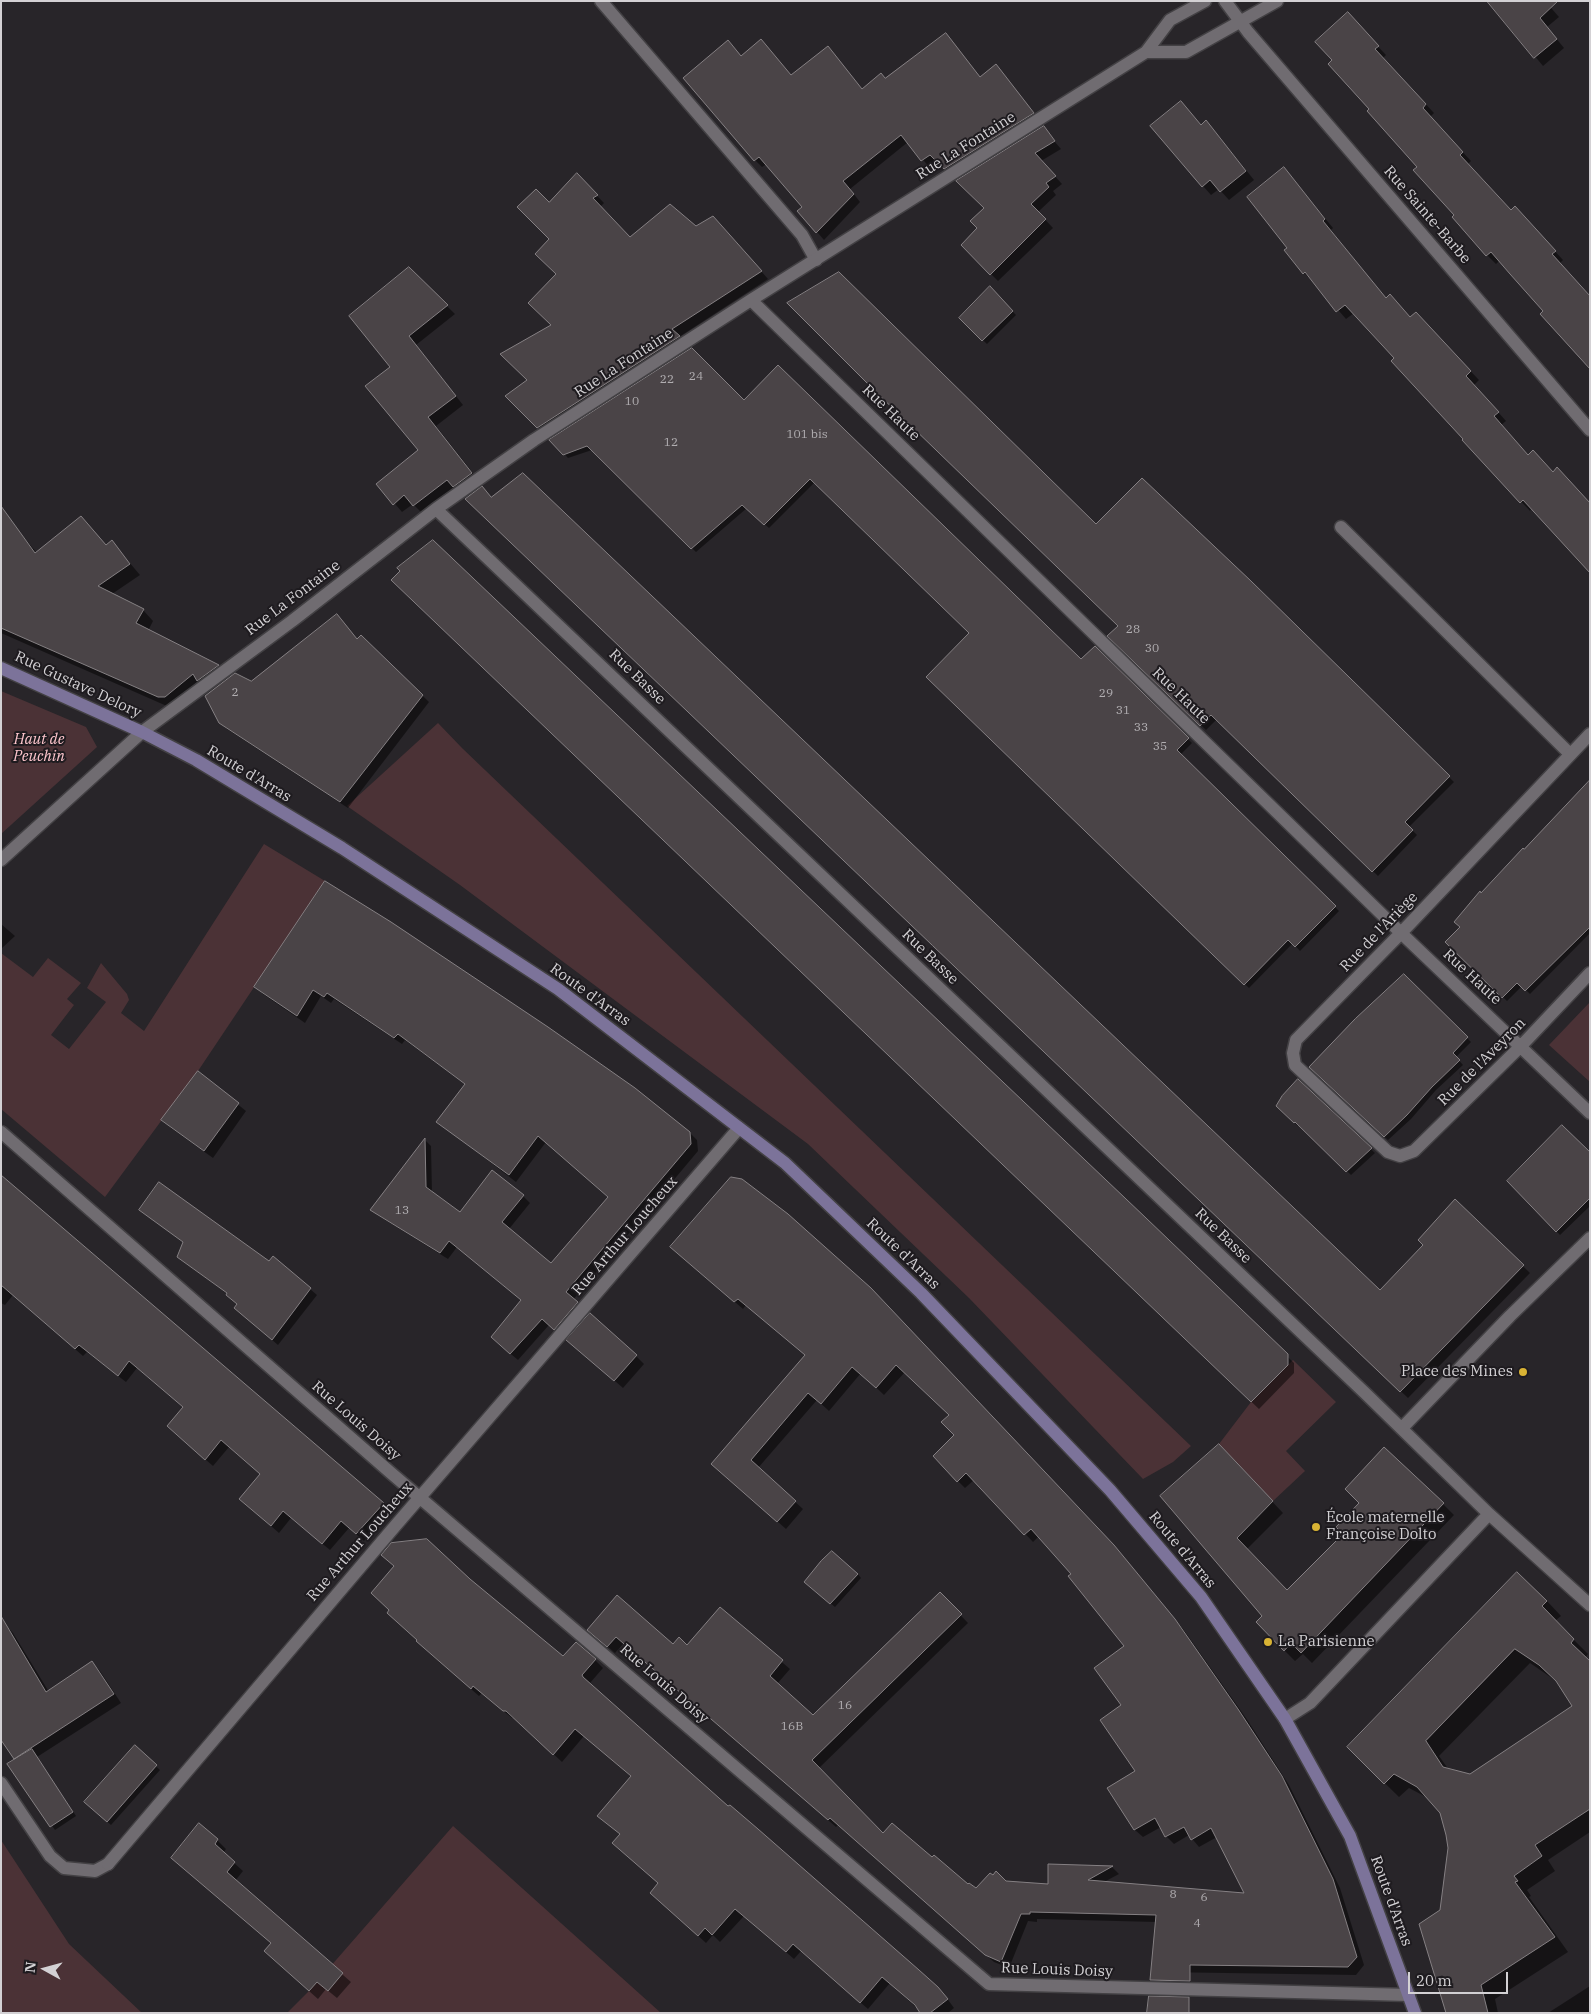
<!DOCTYPE html>
<html>
<head>
<meta charset="utf-8">
<style>
	body { margin:0 }
	#map { position:relative; width:1591px; height:2014px; overflow:hidden; background:#282529; font-family:"IBM Plex Serif",serif }
	canvas { display:block }
	.frame { position:absolute; inset:0; border:2px solid #d3d1d4; pointer-events:none }
	.north { position:absolute; left:20px; top:1944px; width:50px; height:50px; -webkit-text-stroke:4px #1e1b1f; paint-order:stroke; rotate:277deg; font-size:14px; font-weight:700; line-height:20px; text-align:center; color:#d3d1d4 }
	.north::after { content:''; display:block; margin:auto; width:18px; height:22px; background:#d3d1d4; clip-path:polygon(50% 0,100% 100%,50% 72%,0 100%) }
	.scale { position:absolute; left:1408px; top:1972px; width:100px; height:22px; box-sizing:border-box; border:2px solid #d3d1d4; border-top:0; padding-left:6px; font-size:15px; line-height:18px; white-space:nowrap; color:#d3d1d4; -webkit-text-stroke:4px #1e1b1f; paint-order:stroke }
</style>
</head>
<body>
<div id="map">
<canvas width="1591" height="2014"></canvas>
<div class="frame"></div>
<div class="north">N</div>
<div class="scale">20 m</div>
</div>
<script>
const ctx = document.querySelector('canvas').getContext('2d');
ctx.lineJoin = 'round';
function fill(path, color) { ctx.fillStyle = color; ctx.fill(path, 'evenodd'); }
function strokePath(path, color, width, dash) { ctx.strokeStyle = color; ctx.lineWidth = width; ctx.lineCap = dash ? 'butt' : 'round'; ctx.setLineDash(dash || []); ctx.stroke(path); }
function label(font, color, halo, rows, align = 'center') {
  ctx.font = font + ' "IBM Plex Serif",serif'; ctx.lineWidth = 4; ctx.setLineDash([]); ctx.textBaseline = 'middle'; ctx.strokeStyle = halo; ctx.fillStyle = color; for (const [text, x, y, turn = 0] of rows) {
    ctx.save(); ctx.translate(x, y); ctx.rotate((+turn || 0) * Math.PI / 180); ctx.textAlign = isNaN(turn) ? turn : align; if (halo) ctx.strokeText(text, 0, 0); ctx.fillText(text, 0, 0); ctx.restore();
  }
}
fill(new Path2D(`
	M 1,691 L 86,727 L 97,747 L 1,834 Z
	M 438,723 L 462,748 L 1191,1446 L 1173,1462 L 1143,1479 L 969,1298 L 808,1144 L 460,885 L 347,806 Z
	M 264,844 L 325,881 L 198,1071 L 105,1197 L 1,1109 L 1,953 L 33,977 L 48,958 L 81,983 L 67,999 L 74,1005 L 51,1035 L 69,1049 L 106,1002 L 87,988 L 101,963 L 127,994 L 129,1000 L 121,1013 L 144,1031 Z
	M 1590,1002 L 1590,1082 L 1549,1045 Z
	M 1293,1360 L 1336,1402 L 1286,1451 L 1305,1471 L 1273,1501 L 1219,1444 L 1251,1402 Z
	M 453,1826 L 661,2013 L 287,2013 L 309,1991 Z
	M 1,1840 L 69,1944 L 142,2013 L 1,2013 Z`), '#4b3236');
fill(new Path2D(`
	M 1489,1 L 1545,1 L 1559,17 L 1547,27 L 1564,48 L 1543,66 Z
	M 1356,23 L 1386,55 L 1383,58 L 1434,113 L 1430,117 L 1471,161 L 1468,164 L 1512,211 L 1523,216 L 1563,260 L 1559,264 L 1545,311 L 1499,261 L 1496,264 L 1487,255 L 1453,217 L 1456,215 L 1419,167 L 1370,109 Z
	M 828,47 L 863,90 L 886,79 L 981,78 L 996,65 L 1040,121 L 953,176 L 939,161 L 930,168 L 908,142 L 850,189 L 860,202 L 824,240 L 799,211 L 804,207 L 767,164 L 762,167 L 755,160 L 741,58 L 768,49 L 792,76 Z
	M 1181,102 L 1202,126 L 1206,122 L 1214,130 L 1254,180 L 1229,200 L 1219,189 L 1211,195 L 1203,186 Z
	M 1043,128 L 1061,149 L 1041,161 L 1062,184 L 1053,191 L 1056,195 L 1038,212 L 1053,228 L 998,281 L 962,245 L 979,228 Z
	M 577,175 L 604,203 L 600,207 L 630,238 L 721,225 L 768,279 L 679,337 L 686,344 L 546,435 L 507,396 L 529,380 L 553,325 L 558,275 L 551,239 L 549,203 Z
	M 1292,178 L 1333,228 L 1331,230 L 1386,299 L 1458,358 L 1479,380 L 1474,385 L 1506,421 L 1501,425 L 1529,456 L 1553,473 L 1530,511 L 1463,440 L 1464,439 L 1396,358 L 1354,313 L 1346,319 L 1313,281 L 1304,273 L 1289,248 Z
	M 409,269 L 455,314 L 416,345 L 463,405 L 436,426 L 480,482 L 422,513 L 413,504 L 402,512 L 378,484 L 419,450 L 391,367 Z
	M 990,288 L 1016,315 L 987,344 L 960,318 Z
	M 744,402 L 1081,661 L 1095,648 L 1192,743 L 1180,755 L 1339,911 L 1300,951 L 1293,943 L 1249,988 L 928,677 L 970,633 L 815,482 L 769,528 L 747,508 L 696,552 L 592,450 L 568,458 L 551,440 Z
	M 491,498 L 1380,1292 L 1424,1245 L 1455,1200 L 1530,1273 L 1408,1398 L 467,499 Z
	M 1096,526 L 1250,582 L 1454,782 L 1409,827 L 1417,835 L 1378,876 L 1217,719 L 1206,730 L 1109,636 L 1120,626 Z
	M 16,528 L 37,553 L 106,546 L 112,542 L 140,575 L 112,594 L 143,610 L 153,621 L 148,631 L 218,666 L 228,676 L 208,691 L 203,685 L 169,707 L 1,633 L 1,539 Z
	M 400,587 L 1145,1219 L 1294,1363 L 1294,1373 L 1259,1409 Z
	M 337,615 L 358,640 L 361,636 L 429,702 L 348,808 L 227,729 L 220,722 L 251,682 Z
	M 1590,783 L 1590,933 L 1530,994 L 1522,986 L 1507,1001 L 1447,942 L 1461,927 L 1525,851 Z
	M 325,883 L 690,1133 L 697,1140 L 698,1151 L 573,1300 L 584,1310 L 562,1336 L 549,1325 L 518,1360 L 499,1344 L 522,1301 L 457,1247 L 448,1259 L 379,1216 L 372,1209 L 425,1140 L 431,1146 L 432,1193 L 460,1213 L 523,1196 L 530,1203 L 509,1229 L 551,1265 L 609,1198 L 546,1142 L 516,1182 L 438,1122 L 466,1085 L 405,1040 L 402,1044 L 334,999 L 331,1003 L 321,996 L 305,1023 L 263,994 L 256,987 Z
	M 1,924 L 15,936 L 1,949 Z
	M 1404,975 L 1471,1042 L 1456,1057 L 1463,1065 L 1436,1090 L 1411,1119 L 1388,1140 L 1311,1067 Z
	M 198,1072 L 246,1111 L 213,1158 L 171,1128 L 163,1120 Z
	M 1298,1081 L 1375,1153 L 1351,1175 L 1300,1124 L 1298,1126 L 1277,1106 Z
	M 1590,1154 L 1590,1206 L 1560,1235 L 1508,1181 Z
	M 1,1177 L 390,1511 L 364,1541 L 349,1528 L 330,1550 L 291,1518 L 279,1533 L 248,1506 L 261,1475 L 229,1447 L 213,1466 L 176,1434 L 184,1408 L 137,1368 L 126,1382 L 87,1352 L 83,1356 L 13,1295 L 5,1305 L 1,1303 Z
	M 731,1178 L 1121,1555 L 1183,1629 L 1246,1718 L 1289,1785 L 1340,1888 L 1364,1965 L 1356,1975 L 1160,1972 L 1156,1922 L 1037,1919 L 1037,1922 L 1028,1921 L 1009,1968 L 994,1962 L 838,1825 L 836,1827 L 624,1643 L 615,1653 L 588,1629 L 673,1646 L 688,1647 L 720,1609 L 790,1669 L 777,1684 L 813,1717 L 940,1594 L 968,1623 L 818,1769 L 884,1835 L 977,1890 L 1006,1882 L 1049,1885 L 1049,1866 L 1112,1867 L 1119,1874 L 1104,1882 L 1246,1895 L 1217,1837 L 1199,1847 L 1189,1835 L 1174,1844 L 1166,1836 L 1161,1827 L 1143,1837 L 1135,1830 L 1108,1789 L 1137,1771 L 1122,1705 L 1126,1646 L 1073,1574 L 1039,1536 L 1033,1542 L 974,1480 L 965,1488 L 958,1481 L 955,1435 L 951,1415 L 905,1372 L 884,1395 L 861,1373 L 829,1411 L 817,1400 L 758,1468 L 803,1509 L 786,1529 L 720,1471 L 806,1355 L 746,1305 L 743,1309 L 680,1254 Z
	M 141,1210 L 270,1263 L 310,1289 L 317,1295 L 278,1345 L 242,1314 L 238,1305 L 228,1294 L 185,1263 L 178,1257 L 184,1243 Z
	M 577,1348 L 636,1356 L 644,1364 L 623,1388 Z
	M 1230,1457 L 1283,1513 L 1247,1549 L 1287,1592 L 1344,1534 L 1361,1503 L 1443,1504 L 1454,1515 L 1312,1663 L 1303,1654 L 1295,1661 L 1284,1650 L 1264,1616 L 1162,1496 Z
	M 858,1574 L 861,1578 L 835,1607 L 809,1585 Z
	M 469,1579 L 563,1658 L 576,1644 L 595,1660 L 603,1668 L 590,1683 L 729,1808 L 946,1997 L 954,2008 L 948,2013 L 922,2013 L 890,1983 L 868,2009 L 801,1951 L 794,1959 L 744,1916 L 720,1942 L 713,1935 L 706,1943 L 659,1900 L 660,1883 L 621,1835 L 599,1816 L 632,1777 L 584,1736 L 562,1762 L 515,1718 L 512,1718 L 482,1693 L 479,1696 L 425,1649 Z
	M 1547,1601 L 1561,1616 L 1555,1621 L 1588,1654 L 1585,1658 L 1590,1663 L 1590,1832 L 1548,1860 L 1555,1871 L 1527,1890 L 1531,1896 L 1529,1897 L 1568,1952 L 1495,1999 L 1498,2013 L 1447,2013 L 1441,1911 L 1447,1870 L 1448,1834 L 1441,1812 L 1428,1798 L 1409,1788 L 1399,1797 L 1348,1747 ZM 1530,1663 L 1559,1683 L 1574,1706 L 1470,1775 L 1449,1770 L 1439,1756 Z
	M 5,1624 L 13,1633 L 49,1692 L 92,1663 L 100,1671 L 121,1703 L 37,1757 L 76,1816 L 55,1830 L 9,1764 L 17,1760 L 15,1758 Z
	M 135,1747 L 160,1770 L 111,1825 L 90,1806 Z
	M 217,1840 L 226,1849 L 223,1853 L 243,1871 L 235,1881 L 351,1982 L 337,1998 L 326,1989 L 318,1999 L 274,1960 L 272,1943 L 181,1866 Z
	M 1590,1986 L 1590,2013 L 1548,2013 Z`), '#0007');
const building = new Path2D(`
	M 1487,1 L 1558,1 L 1540,18 L 1557,39 L 1534,58 Z
	M 1348,12 L 1379,46 L 1375,49 L 1426,104 L 1423,108 L 1463,152 L 1460,155 L 1511,210 L 1515,206 L 1556,251 L 1552,254 L 1590,296 L 1590,369 L 1540,314 L 1543,311 L 1510,274 L 1491,252 L 1486,256 L 1452,217 L 1454,215 L 1413,170 L 1417,167 L 1367,111 L 1369,109 L 1328,64 L 1332,60 L 1315,42 Z
	M 946,33 L 980,77 L 996,64 L 1034,113 L 944,169 L 930,155 L 921,161 L 901,135 L 843,181 L 854,194 L 816,233 L 797,211 L 802,207 L 759,157 L 754,161 L 683,78 L 728,40 L 741,56 L 761,39 L 791,75 L 828,46 L 862,89 L 881,73 L 885,78 Z
	M 1181,101 L 1201,125 L 1206,120 L 1246,171 L 1220,192 L 1210,180 L 1202,187 L 1150,126 Z
	M 1044,126 L 1055,141 L 1035,153 L 1056,176 L 1046,183 L 1049,187 L 1031,204 L 1046,219 L 990,275 L 961,245 L 977,228 L 970,221 L 984,208 L 956,181 Z
	M 1284,167 L 1325,219 L 1323,221 L 1386,298 L 1390,294 L 1410,317 L 1416,312 L 1471,371 L 1466,376 L 1499,412 L 1494,416 L 1528,455 L 1533,450 L 1553,472 L 1557,467 L 1590,503 L 1590,573 L 1523,500 L 1520,503 L 1462,440 L 1463,439 L 1391,361 L 1394,358 L 1345,305 L 1336,312 L 1305,272 L 1303,274 L 1284,250 L 1287,248 L 1247,197 Z
	M 577,173 L 598,195 L 593,198 L 630,237 L 670,204 L 696,226 L 713,216 L 762,271 L 672,329 L 680,336 L 537,428 L 505,396 L 527,380 L 500,354 L 551,325 L 528,303 L 556,274 L 535,254 L 549,239 L 517,207 L 536,189 L 549,202 Z
	M 409,267 L 448,305 L 409,336 L 456,396 L 428,417 L 472,473 L 453,487 L 447,480 L 413,506 L 404,495 L 393,505 L 376,484 L 418,450 L 365,386 L 390,367 L 349,316 Z
	M 839,272 L 1096,524 L 1142,478 L 1251,581 L 1450,776 L 1405,822 L 1413,830 L 1372,872 L 1211,715 L 1200,726 L 1107,636 L 1118,626 L 876,392 L 787,303 Z
	M 990,286 L 1013,311 L 982,341 L 959,318 Z
	M 692,348 L 744,400 L 778,365 L 1081,659 L 1095,646 L 1189,738 L 1177,750 L 1336,906 L 1295,947 L 1288,940 L 1244,985 L 926,677 L 969,633 L 810,479 L 764,525 L 742,505 L 691,549 L 587,446 L 563,455 L 549,440 Z
	M 523,473 L 1380,1290 L 1423,1245 L 1418,1240 L 1455,1199 L 1524,1265 L 1400,1392 L 465,499 L 482,486 L 491,497 Z
	M 1,506 L 35,553 L 81,516 L 106,545 L 112,540 L 130,564 L 98,586 L 144,609 L 136,623 L 219,665 L 197,681 L 193,674 L 165,697 L 158,697 L 1,628 Z
	M 433,540 L 1146,1218 L 1288,1354 L 1288,1365 L 1251,1402 L 391,580 L 400,571 L 397,568 Z
	M 337,614 L 357,639 L 361,635 L 423,695 L 340,802 L 219,723 L 205,696 L 235,673 L 251,681 Z
	M 1590,780 L 1590,927 L 1525,991 L 1517,983 L 1502,998 L 1445,942 L 1460,927 L 1454,922 L 1480,891 L 1481,893 L 1523,848 L 1524,849 Z
	M 325,881 L 391,922 L 548,1027 L 635,1088 L 690,1132 L 691,1144 L 566,1292 L 578,1302 L 554,1330 L 542,1319 L 510,1354 L 491,1337 L 521,1300 L 449,1241 L 440,1253 L 370,1210 L 425,1138 L 426,1187 L 460,1212 L 492,1170 L 524,1195 L 502,1222 L 551,1263 L 608,1197 L 538,1136 L 509,1175 L 436,1122 L 465,1084 L 398,1034 L 394,1038 L 327,993 L 324,997 L 313,990 L 297,1016 L 254,987 Z
	M 1404,974 L 1468,1037 L 1453,1053 L 1460,1060 L 1432,1087 L 1407,1115 L 1384,1137 L 1309,1067 L 1355,1019 Z
	M 198,1071 L 239,1103 L 204,1151 L 161,1120 Z
	M 1298,1079 L 1372,1148 L 1346,1172 L 1295,1122 L 1294,1123 L 1276,1106 L 1282,1096 Z
	M 1562,1125 L 1590,1152 L 1590,1198 L 1556,1232 L 1507,1181 Z
	M 1,1175 L 384,1503 L 356,1534 L 341,1521 L 322,1544 L 283,1511 L 271,1526 L 239,1499 L 260,1474 L 221,1440 L 205,1460 L 167,1426 L 183,1407 L 129,1361 L 118,1376 L 79,1345 L 75,1349 L 1,1285 Z
	M 731,1177 L 742,1179 L 788,1214 L 871,1288 L 1114,1545 L 1175,1619 L 1238,1709 L 1282,1776 L 1333,1879 L 1357,1957 L 1348,1967 L 1190,1965 L 1190,1981 L 1150,1980 L 1156,1915 L 1030,1912 L 1030,1914 L 1021,1914 L 1001,1962 L 985,1955 L 830,1818 L 828,1820 L 616,1637 L 607,1647 L 587,1630 L 617,1595 L 673,1644 L 679,1637 L 687,1645 L 720,1607 L 783,1660 L 770,1676 L 813,1715 L 940,1592 L 962,1614 L 812,1760 L 883,1833 L 892,1823 L 932,1857 L 934,1855 L 968,1884 L 969,1883 L 976,1888 L 990,1873 L 993,1875 L 996,1871 L 1006,1881 L 1048,1884 L 1048,1864 L 1113,1866 L 1088,1880 L 1244,1893 L 1211,1828 L 1191,1840 L 1184,1827 L 1165,1837 L 1155,1818 L 1134,1830 L 1107,1788 L 1135,1771 L 1100,1720 L 1121,1705 L 1094,1668 L 1124,1646 L 1068,1576 L 1071,1574 L 1031,1529 L 1024,1535 L 966,1473 L 957,1482 L 933,1456 L 954,1435 L 941,1422 L 949,1415 L 896,1365 L 876,1388 L 852,1367 L 821,1404 L 808,1393 L 751,1460 L 796,1501 L 777,1522 L 711,1464 L 805,1355 L 738,1299 L 734,1302 L 670,1247 Z
	M 159,1182 L 269,1261 L 273,1256 L 311,1288 L 272,1340 L 234,1308 L 237,1304 L 226,1295 L 227,1293 L 177,1257 L 183,1242 L 139,1210 Z
	M 590,1313 L 637,1355 L 614,1381 L 566,1340 Z
	M 1219,1444 L 1273,1501 L 1237,1538 L 1287,1590 L 1343,1534 L 1336,1527 L 1359,1503 L 1345,1489 L 1384,1447 L 1444,1503 L 1301,1653 L 1291,1643 L 1284,1651 L 1256,1622 L 1262,1616 L 1160,1496 Z
	M 427,1539 L 470,1579 L 563,1656 L 576,1642 L 596,1659 L 582,1675 L 583,1677 L 728,1806 L 730,1805 L 758,1829 L 919,1970 L 938,1987 L 948,1999 L 930,2013 L 920,2013 L 915,2005 L 882,1977 L 860,2003 L 793,1944 L 786,1952 L 735,1909 L 712,1935 L 705,1928 L 698,1936 L 650,1893 L 658,1883 L 612,1843 L 620,1834 L 597,1816 L 631,1776 L 575,1729 L 553,1755 L 506,1711 L 503,1711 L 473,1686 L 471,1689 L 416,1641 L 417,1640 L 387,1613 L 389,1610 L 371,1593 L 394,1566 L 381,1555 L 391,1543 Z
	M 832,1551 L 858,1574 L 830,1604 L 804,1582 L 821,1561 Z
	M 1517,1572 L 1547,1601 L 1542,1606 L 1574,1639 L 1571,1643 L 1590,1661 L 1590,1809 L 1535,1845 L 1542,1856 L 1514,1876 L 1518,1881 L 1515,1882 L 1555,1937 L 1481,1985 L 1488,2013 L 1446,2013 L 1419,1924 L 1440,1910 L 1448,1848 L 1446,1835 L 1440,1813 L 1417,1787 L 1394,1774 L 1384,1784 L 1347,1747 ZM 1515,1649 L 1539,1665 L 1556,1681 L 1572,1706 L 1470,1774 L 1443,1767 L 1426,1741 Z
	M 1,1616 L 46,1692 L 92,1661 L 114,1694 L 14,1759 L 1,1740 Z
	M 135,1745 L 157,1765 L 107,1822 L 84,1802 Z
	M 32,1749 L 73,1812 L 50,1827 L 7,1764 Z
	M 199,1823 L 218,1839 L 215,1844 L 235,1862 L 227,1872 L 343,1973 L 328,1991 L 317,1982 L 309,1991 L 264,1951 L 271,1943 L 171,1858 Z
	M 1149,1996 L 1189,1997 L 1189,2013 L 1147,2013 Z`);
fill(building, '#4a4447');
strokePath(building, '#858083', 1);
const lane = new Path2D(`
	M 601,1 L 802,235 L 816,260
	M 1341,527 L 1570,754
	M 1,1783 L 50,1856 L 64,1868 L 95,1871 L 108,1864`);
const street = new Path2D(`
	M 1225,1 L 1248,32 L 1590,430
	M 1146,52 L 1186,52 L 1277,1
	M 751,300 L 1401,933 L 1590,1113
	M 436,509 L 1365,1393 L 1489,1514 L 1590,1605
	M 1590,734 L 1401,933 L 1296,1040 L 1293,1053 L 1295,1065 L 1388,1152 L 1400,1156 L 1414,1151 L 1521,1046 L 1590,973
	M 1,860 L 142,732 L 292,621 L 436,509 L 534,440 L 751,300 L 1146,52 L 1170,20 L 1205,1
	M 1,1132 L 391,1473 L 989,1984 L 1409,1995
	M 1402,1428 L 1510,1316 L 1590,1238
	M 1285,1719 L 1310,1703 L 1489,1514
	M 108,1864 L 396,1525 L 739,1128`);
const secondary = new Path2D(`
	M 1,668 L 142,732 L 196,760 L 342,848 L 558,989 L 785,1163 L 921,1293 L 1110,1490 L 1201,1597 L 1285,1719 L 1350,1836 L 1415,2013`);
strokePath(lane, '#434144', 15);
strokePath(street, '#434144', 15);
strokePath(secondary, '#434144', 15);
strokePath(lane, '#706c71', 12);
strokePath(street, '#706c71', 12);
strokePath(secondary, '#7c739a', 12);
for (const [x, y, r, color] of [
	[1523,1372,5,"#d9b334"],
	[1316,1527,5,"#d9b334"],
	[1268,1642,5,"#d9b334"]
]) { const dot = new Path2D(); dot.arc(x, y, r, 0, 2 * Math.PI); ctx.fillStyle = color; ctx.fill(dot); strokePath(dot, '#1e1b1f', 2); }
label('12px', '#b1aeb1', null, [
	["24",696,377],
	["22",667,380],
	["10",632,402],
	["101 bis",807,435],
	["12",671,443],
	["28",1133,630],
	["30",1152,649],
	["2",235,693],
	["29",1106,694],
	["31",1123,711],
	["33",1141,728],
	["35",1160,747],
	["13",402,1211],
	["16",845,1706],
	["16B",792,1727],
	["8",1173,1895],
	["6",1204,1898],
	["4",1197,1924]
]);
label('15px', '#d3d1d4', '#1e1b1f', [
	["Rue La Fontaine",966,146,-32],
	["Rue Sainte-Barbe",1427,215,49],
	["Rue La Fontaine",624,363,-33],
	["Rue Haute",891,413,44],
	["Rue La Fontaine",293,598,-37],
	["Rue Basse",637,677,44],
	["Rue Gustave Delory",78,685,25],
	["Rue Haute",1181,696,44],
	["Route d'Arras",249,774,31],
	["Rue de l'Ariège",1379,932,-46],
	["Rue Basse",930,957,44],
	["Rue Haute",1472,977,43],
	["Route d'Arras",590,995,36],
	["Rue de l'Aveyron",1482,1062,-45],
	["Rue Arthur Loucheux",625,1236,-49],
	["Rue Basse",1223,1236,44],
	["Route d'Arras",903,1254,44],
	["Rue Louis Doisy",356,1421,41],
	["Rue Arthur Loucheux",360,1542,-49],
	["Route d'Arras",1182,1550,50],
	["Rue Louis Doisy",664,1684,41],
	["Route d'Arras",1391,1901,70],
	["Rue Louis Doisy",1057,1970,2]
]);
label('italic 15px', '#fdc5cc', '#1e1b1f', [
	["Haut de",39,740],
	["Peuchin",39,757]
]);
label('15px', '#d3d1d4', '#1e1b1f', [
	["Place des Mines",1513,1372,"right"],
	["École maternelle",1326,1518],
	["Françoise Dolto",1326,1535],
	["La Parisienne",1278,1642]
], 'left');
</script>
</body>
</html>
